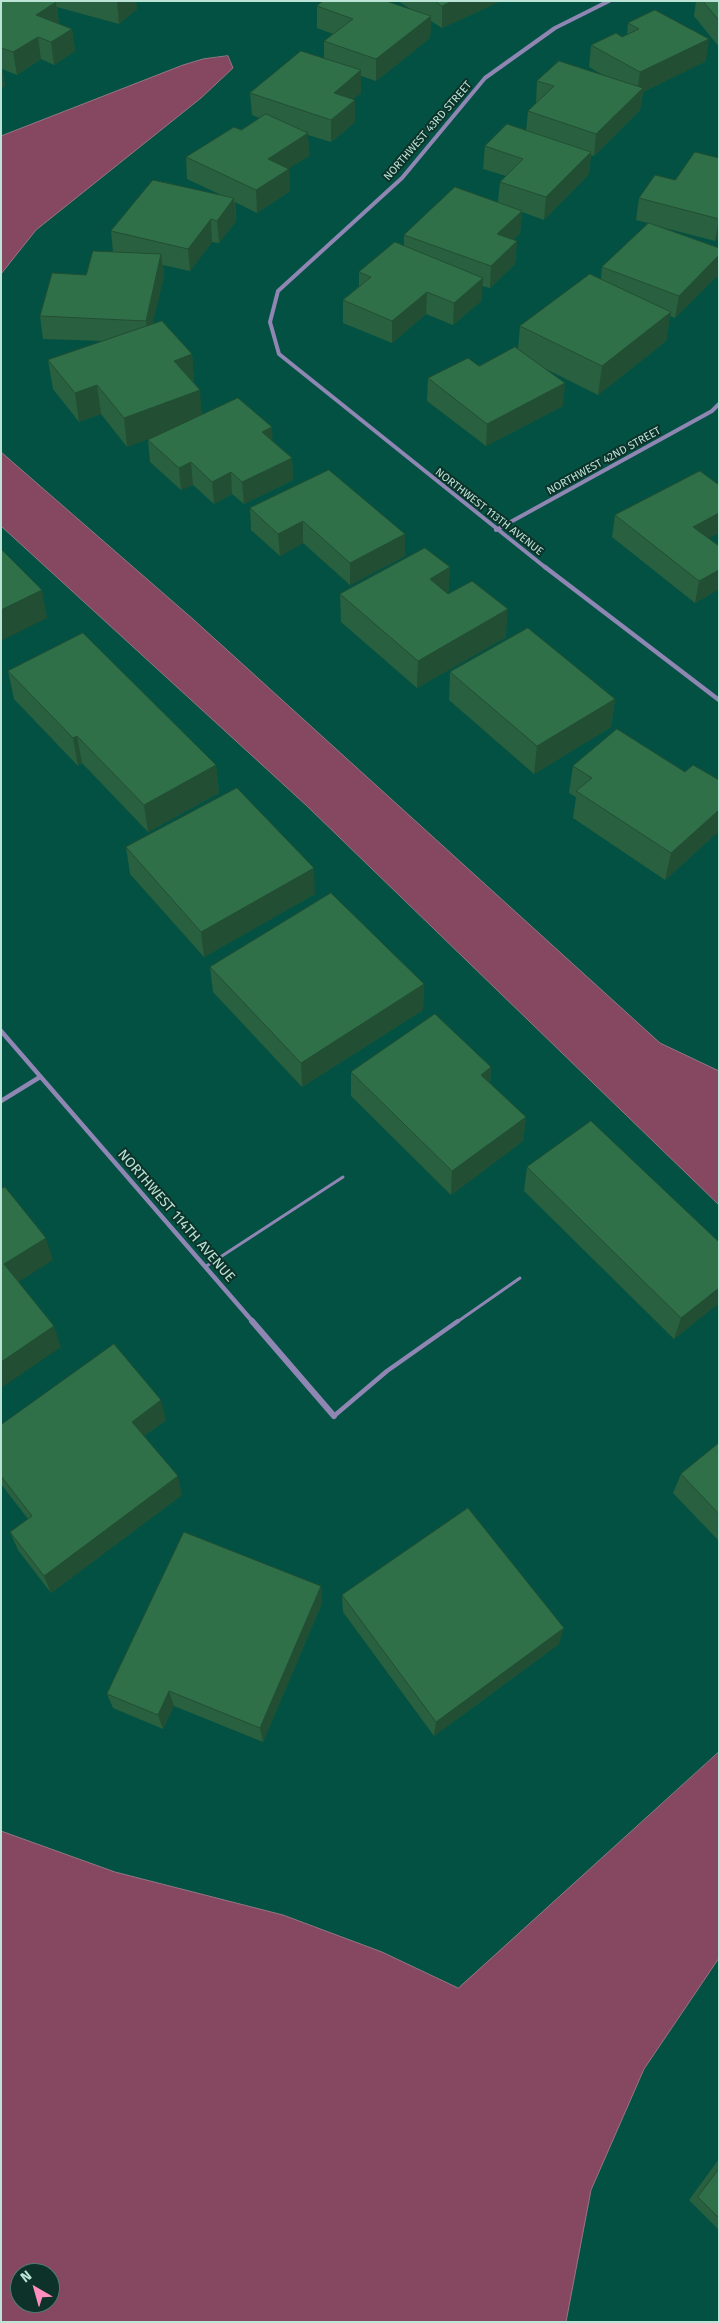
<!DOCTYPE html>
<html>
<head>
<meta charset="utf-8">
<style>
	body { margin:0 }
	#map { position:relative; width:720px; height:2323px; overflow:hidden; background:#035142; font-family:"Fira Sans",sans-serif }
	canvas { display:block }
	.frame { position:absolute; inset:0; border:2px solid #bbe3d6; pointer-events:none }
	.north { position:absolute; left:10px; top:2263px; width:50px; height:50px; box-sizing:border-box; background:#0d322a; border:1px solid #53796f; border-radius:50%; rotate:322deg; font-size:14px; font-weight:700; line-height:20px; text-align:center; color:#bbe3d6 }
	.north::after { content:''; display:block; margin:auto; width:18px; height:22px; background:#fe8ebd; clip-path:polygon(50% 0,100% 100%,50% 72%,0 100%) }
</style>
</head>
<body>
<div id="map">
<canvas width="720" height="2323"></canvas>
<div class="frame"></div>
<div class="north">N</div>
</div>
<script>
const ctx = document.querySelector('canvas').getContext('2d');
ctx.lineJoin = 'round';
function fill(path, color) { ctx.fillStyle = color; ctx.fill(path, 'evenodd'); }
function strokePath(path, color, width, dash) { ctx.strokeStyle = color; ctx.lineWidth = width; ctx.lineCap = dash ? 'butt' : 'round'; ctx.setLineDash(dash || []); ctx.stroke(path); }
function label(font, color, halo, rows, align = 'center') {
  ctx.font = font + ' "Fira Sans",sans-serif'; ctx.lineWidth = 4; ctx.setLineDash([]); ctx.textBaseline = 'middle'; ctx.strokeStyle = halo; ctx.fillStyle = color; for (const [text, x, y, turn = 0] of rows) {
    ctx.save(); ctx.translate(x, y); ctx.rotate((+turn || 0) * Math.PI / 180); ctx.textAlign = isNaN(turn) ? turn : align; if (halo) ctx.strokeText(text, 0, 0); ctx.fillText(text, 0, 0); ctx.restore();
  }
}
const water = new Path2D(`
	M 228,56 L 233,68 L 201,98 L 36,230 L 1,274 L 1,136 L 183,65 L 203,59 Z
	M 1,452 L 194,620 L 660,1043 L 719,1071 L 719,1205 L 307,806 L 1,526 Z
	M 719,1752 L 719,1958 L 644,2069 L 591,2190 L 566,2322 L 1,2322 L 1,1831 L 115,1872 L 283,1915 L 382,1952 L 458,1988 ZM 20,2273 L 50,2273 L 50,2303 L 20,2303 Z`);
fill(water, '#864761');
strokePath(water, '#967684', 1);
strokePath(new Path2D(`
	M 205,1267 L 343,1177
	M 457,1322 L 520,1278`), '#9086b4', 3);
strokePath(new Path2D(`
	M 334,1416 L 387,1371 L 458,1321`), '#9086b4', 4.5);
strokePath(new Path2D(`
	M 496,530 L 712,411 L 719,404
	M 546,568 L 279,354 L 270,322 L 278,291 L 402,178 L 485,78 L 555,28 L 609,1`), '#9086b4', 4);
strokePath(new Path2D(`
	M 545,567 L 719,700
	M 1,1031 L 253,1322
	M 1,1101 L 40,1077`), '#9086b4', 4.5);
strokePath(new Path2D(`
	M 252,1321 L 334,1416`), '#9086b4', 6);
fill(new Path2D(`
	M 1,1 L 136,1 L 137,9 L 119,24 L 57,7 L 59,24 L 72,29 L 75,51 L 54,65 L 41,59 L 17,75 L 2,69 L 5,86 L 1,88 Z
	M 398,1 L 501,1 L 442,28 L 431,21 L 430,38 L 376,81 L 361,76 L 361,93 L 353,99 L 355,122 L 331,142 L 308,135 L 309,156 L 289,168 L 290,191 L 257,213 L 235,202 L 236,221 L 219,243 L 212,242 L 190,271 L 163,265 L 164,276 L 152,324 L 192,354 L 194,383 L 202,415 L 272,427 L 272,441 L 292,458 L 293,480 L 244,504 L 232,494 L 214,504 L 193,485 L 181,490 L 150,462 L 148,440 L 158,435 L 127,447 L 101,414 L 79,422 L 53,389 L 48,360 L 103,341 L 43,339 L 40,316 L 113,252 L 111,231 L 221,195 L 187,179 L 186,157 L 241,130 L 260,118 L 252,115 L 250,93 L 324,59 L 324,41 L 333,34 L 317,28 L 317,6 L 412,10 Z
	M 696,1 L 719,1 L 719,47 L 694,16 Z
	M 628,23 L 706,61 L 643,92 L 640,110 L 594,156 L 591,155 L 589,174 L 544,220 L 522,212 L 520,233 L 513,240 L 517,241 L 515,264 L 490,288 L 482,286 L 482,300 L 453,325 L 426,314 L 392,343 L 343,323 L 343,300 L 359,286 L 359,272 L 404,246 L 404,235 L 498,202 L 500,182 L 506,176 L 483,169 L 485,146 L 526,131 L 528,111 L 536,103 L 537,81 L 603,75 L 589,67 L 591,45 L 622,37 L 627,35 Z
	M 719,158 L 719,236 L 715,241 L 657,226 L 719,248 L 719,274 L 675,318 L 670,316 L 666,341 L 598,395 L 544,368 L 563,406 L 486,446 L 427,401 L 428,378 L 479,366 L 518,349 L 520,326 L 601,279 L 602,267 L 648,223 L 636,220 L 639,198 Z
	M 329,470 L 405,556 L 350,585 L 303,543 L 280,556 L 251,530 L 250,508 Z
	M 615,515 L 719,533 L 708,538 L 719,546 L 719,589 L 695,603 L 612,537 Z
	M 450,567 L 448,594 L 506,637 L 417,688 L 341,622 L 340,594 Z
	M 8,671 L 216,765 L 219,793 L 148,832 L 82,763 L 78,766 L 14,699 Z
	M 450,672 L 615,699 L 611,727 L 534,774 L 449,700 Z
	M 573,766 L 685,772 L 719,780 L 719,831 L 665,880 L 573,818 L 576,797 L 569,793 Z
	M 126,847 L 315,894 L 204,957 L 130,874 Z
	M 210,967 L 424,984 L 423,1010 L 302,1087 L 213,992 Z
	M 491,1067 L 490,1083 L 526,1117 L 523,1141 L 451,1195 L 351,1096 L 351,1072 Z
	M 527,1167 L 719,1242 L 719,1303 L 674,1339 L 524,1191 Z
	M 166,1420 L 144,1436 L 182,1495 L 51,1593 L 18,1550 L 10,1532 L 28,1519 L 1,1484 L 1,1425 Z
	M 719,1443 L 719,1541 L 673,1493 L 681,1474 Z
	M 321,1586 L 322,1603 L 263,1742 L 174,1706 L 163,1729 L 113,1708 L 107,1694 Z
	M 342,1595 L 559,1644 L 434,1736 L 343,1612 Z
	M 719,2159 L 719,2230 L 689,2200 Z`), '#29603f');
fill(new Path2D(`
	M 118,1 L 136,1 L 137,9 L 119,24 L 117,2 Z
	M 452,1 L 501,1 L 442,28 L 442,6 Z
	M 56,2 L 59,24 L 36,15 Z
	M 431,16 L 430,38 L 376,81 L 376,59 Z
	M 72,29 L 75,51 L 54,65 L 51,42 Z
	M 38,37 L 41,59 L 17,75 L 13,52 Z
	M 709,39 L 706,61 L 643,92 L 640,110 L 594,156 L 596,134 L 637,93 L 640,72 Z
	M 1,64 L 5,86 L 1,88 Z
	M 361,70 L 361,93 L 335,115 L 334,93 Z
	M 355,100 L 355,122 L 331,142 L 331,120 Z
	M 308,133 L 309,156 L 269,181 L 268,159 Z
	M 591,152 L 589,174 L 544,220 L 546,197 Z
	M 289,169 L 290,191 L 257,213 L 256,190 Z
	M 234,198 L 236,221 L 219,243 L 217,221 Z
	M 522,211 L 520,233 L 496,257 L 497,234 Z
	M 211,219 L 212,242 L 190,271 L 188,249 Z
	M 719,219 L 719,236 L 715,241 Z
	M 517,241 L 515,264 L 490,288 L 491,266 Z
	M 161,254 L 164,276 L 148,343 L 146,321 Z
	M 719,255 L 719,274 L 675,318 L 679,296 Z
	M 483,278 L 482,300 L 453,325 L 454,303 Z
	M 427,292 L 426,314 L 392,343 L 392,321 Z
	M 671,312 L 666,341 L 598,395 L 602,366 Z
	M 192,354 L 194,383 L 174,361 Z
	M 565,383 L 563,406 L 486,446 L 487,424 Z
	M 97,385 L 101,414 L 79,422 L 75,393 Z
	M 200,390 L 202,419 L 127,447 L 124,418 Z
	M 272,427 L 273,449 L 262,432 Z
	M 292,458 L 293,480 L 244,504 L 242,482 Z
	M 191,462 L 193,485 L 181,490 L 179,468 Z
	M 231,472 L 232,494 L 214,504 L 212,482 Z
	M 719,513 L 719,533 L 689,549 L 693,527 Z
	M 303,521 L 303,543 L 280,556 L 278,534 Z
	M 405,534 L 405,556 L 350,585 L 350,563 Z
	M 450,567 L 448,596 L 430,579 Z
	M 719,570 L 719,589 L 695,603 L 699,581 Z
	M 42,590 L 47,618 L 1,641 L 1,610 Z
	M 508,609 L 506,637 L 417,688 L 418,661 Z
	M 615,699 L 611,727 L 534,774 L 537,746 Z
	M 77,736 L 82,763 L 78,766 L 73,738 Z
	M 216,765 L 219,793 L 148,832 L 144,805 Z
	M 719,810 L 719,831 L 665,880 L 671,853 Z
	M 314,868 L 315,894 L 204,957 L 201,932 Z
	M 424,984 L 423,1010 L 302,1087 L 301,1063 Z
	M 491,1067 L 489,1091 L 481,1075 Z
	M 526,1117 L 523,1141 L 451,1195 L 452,1171 Z
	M 46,1238 L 53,1260 L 12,1286 L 4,1264 Z
	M 719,1288 L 719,1303 L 674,1339 L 681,1318 Z
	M 54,1326 L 61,1347 L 1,1388 L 1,1362 Z
	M 161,1400 L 166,1420 L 137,1441 L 132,1422 Z
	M 178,1476 L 182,1495 L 51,1593 L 44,1576 Z
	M 321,1586 L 322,1603 L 263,1742 L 260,1728 Z
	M 564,1628 L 559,1644 L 434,1736 L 436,1722 Z
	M 169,1691 L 174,1706 L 163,1729 L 158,1715 Z`), '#224e33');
const building = new Path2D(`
	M 1,1 L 54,1 L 56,2 L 36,15 L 72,29 L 51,42 L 38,37 L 13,52 L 1,48 Z
	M 323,1 L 386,1 L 431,16 L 376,59 L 324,41 L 353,19 L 317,6 Z
	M 435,1 L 452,1 L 442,6 Z
	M 703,1 L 719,1 L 719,20 Z
	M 655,10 L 709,39 L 640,72 L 591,45 L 616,33 L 622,37 L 639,29 L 628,23 Z
	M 301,51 L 361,70 L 334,93 L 355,100 L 331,120 L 250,93 Z
	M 559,61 L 643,88 L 596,134 L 528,111 L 554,86 L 537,81 Z
	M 266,114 L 308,133 L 268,159 L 289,169 L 256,190 L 186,157 L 234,127 L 241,130 Z
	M 507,124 L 591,152 L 546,197 L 500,182 L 523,159 L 485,146 Z
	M 695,152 L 719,158 L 719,219 L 639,198 L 655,175 L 675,180 Z
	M 153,180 L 234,198 L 217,221 L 211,219 L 188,249 L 111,231 Z
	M 455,187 L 522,211 L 497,234 L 517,241 L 491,266 L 404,235 Z
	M 649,223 L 719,248 L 719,255 L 679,296 L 602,267 Z
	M 395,242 L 483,278 L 454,303 L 427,292 L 392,321 L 343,300 L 371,277 L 359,272 Z
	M 93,251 L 161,254 L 146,321 L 40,316 L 52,273 L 86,275 Z
	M 590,274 L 671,312 L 602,366 L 520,326 Z
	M 162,321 L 192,354 L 174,361 L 200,390 L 124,418 L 97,385 L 75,393 L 48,360 Z
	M 515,347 L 565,383 L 487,424 L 428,378 L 468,358 L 479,366 Z
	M 238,398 L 272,427 L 262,432 L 292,458 L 242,482 L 231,472 L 212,482 L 191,462 L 179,468 L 148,440 Z
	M 329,470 L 405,534 L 350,563 L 303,521 L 278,534 L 250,508 Z
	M 700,471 L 719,485 L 719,513 L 693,527 L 719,546 L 719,570 L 699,581 L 615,515 Z
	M 425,548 L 450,567 L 430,579 L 448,594 L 472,581 L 508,609 L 418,661 L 340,594 Z
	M 1,549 L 42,590 L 1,610 Z
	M 528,628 L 615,699 L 537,746 L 450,672 Z
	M 83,633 L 216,765 L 144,805 L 77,736 L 73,738 L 8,671 Z
	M 617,729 L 685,772 L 693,765 L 719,780 L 719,810 L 671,853 L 576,791 L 592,778 L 573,766 Z
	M 237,788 L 314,868 L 201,932 L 126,847 Z
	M 331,893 L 424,984 L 301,1063 L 210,967 Z
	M 435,1014 L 491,1067 L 481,1075 L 526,1117 L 452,1171 L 351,1072 Z
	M 591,1121 L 719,1242 L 719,1288 L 681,1318 L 527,1167 Z
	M 5,1187 L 46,1238 L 4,1264 L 54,1326 L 1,1362 L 1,1189 Z
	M 114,1344 L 161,1400 L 132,1422 L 178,1476 L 44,1576 L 10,1532 L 32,1516 L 1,1476 L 1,1425 Z
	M 719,1443 L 719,1514 L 681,1474 Z
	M 468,1508 L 564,1628 L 436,1722 L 342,1595 Z
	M 184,1532 L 321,1586 L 260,1728 L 169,1691 L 158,1715 L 107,1694 Z
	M 719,2169 L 719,2218 L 698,2197 Z`);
fill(building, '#307049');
strokePath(building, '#224e33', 1);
label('11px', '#bbe3d6', '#0d322a', [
	["NORTHWEST 43RD STREET",428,131,-49],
	["NORTHWEST 42ND STREET",604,461,-29],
	["NORTHWEST 113TH AVENUE",489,512,38]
]);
label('14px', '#bbe3d6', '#0d322a', [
	["NORTHWEST 114TH AVENUE",176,1216,49]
]);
</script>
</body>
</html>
